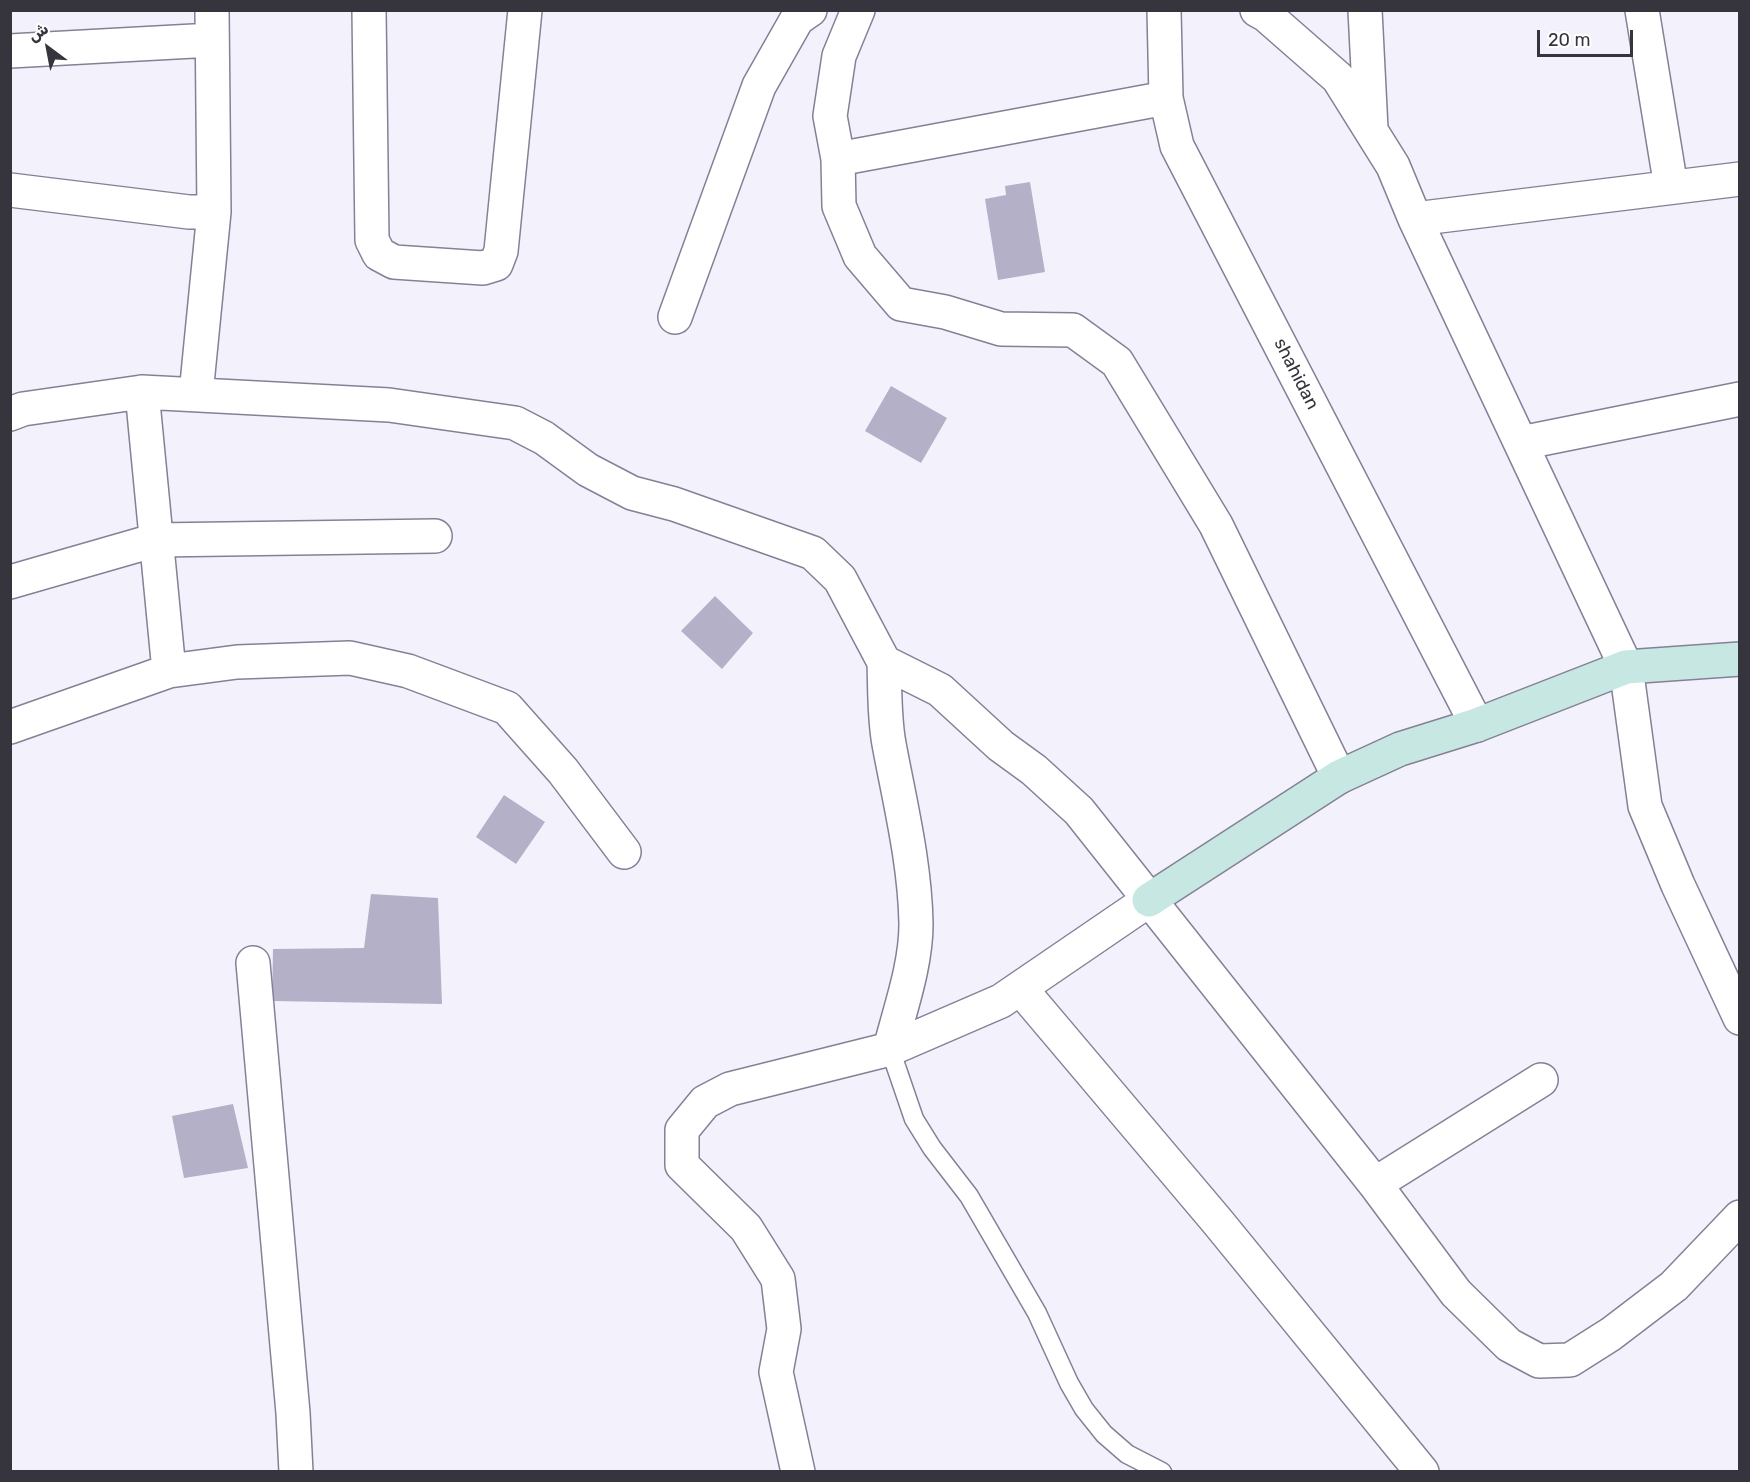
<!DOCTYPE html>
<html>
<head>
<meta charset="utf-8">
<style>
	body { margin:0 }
	#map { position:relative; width:1750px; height:1482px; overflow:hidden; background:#f3f2fc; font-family:Rubik,"Noto Sans Arabic",sans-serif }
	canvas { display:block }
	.frame { position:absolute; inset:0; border:12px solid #36353e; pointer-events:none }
	.north { position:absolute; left:18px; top:18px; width:60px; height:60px; -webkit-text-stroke:4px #fff; paint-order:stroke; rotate:328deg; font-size:16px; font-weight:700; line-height:24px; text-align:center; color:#36353e }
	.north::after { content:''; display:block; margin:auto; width:21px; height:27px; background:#36353e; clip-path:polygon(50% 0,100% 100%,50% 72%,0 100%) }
	.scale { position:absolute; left:1537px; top:30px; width:96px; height:27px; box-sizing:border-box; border:3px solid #36353e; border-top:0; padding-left:8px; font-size:18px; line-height:21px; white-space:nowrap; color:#36353e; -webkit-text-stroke:4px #fff; paint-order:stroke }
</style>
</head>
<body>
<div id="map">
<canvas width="1750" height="1482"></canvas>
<div class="frame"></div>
<div class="north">ش</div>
<div class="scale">20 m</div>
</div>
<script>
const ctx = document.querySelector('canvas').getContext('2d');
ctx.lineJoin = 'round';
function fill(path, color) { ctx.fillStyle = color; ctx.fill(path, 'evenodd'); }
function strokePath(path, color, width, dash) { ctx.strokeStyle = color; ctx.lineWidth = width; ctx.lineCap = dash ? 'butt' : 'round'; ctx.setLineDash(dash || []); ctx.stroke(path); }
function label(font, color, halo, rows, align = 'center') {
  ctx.font = font + ' Rubik,sans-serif'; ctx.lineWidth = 6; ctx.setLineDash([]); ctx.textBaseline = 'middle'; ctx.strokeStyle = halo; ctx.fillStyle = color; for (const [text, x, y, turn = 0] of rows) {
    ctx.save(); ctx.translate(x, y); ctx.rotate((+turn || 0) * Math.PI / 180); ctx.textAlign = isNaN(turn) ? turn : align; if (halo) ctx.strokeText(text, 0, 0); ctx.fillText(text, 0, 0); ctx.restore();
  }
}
fill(new Path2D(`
	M 1030,182 L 1045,272 L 998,280 L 985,199 L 1006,195 L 1005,186 Z
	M 891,386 L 947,418 L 921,463 L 865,431 Z
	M 715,596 L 753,633 L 722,669 L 681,631 Z
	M 504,795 L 545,822 L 516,864 L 476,837 Z
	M 371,894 L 438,898 L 442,1004 L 272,1001 L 273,949 L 364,948 Z
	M 233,1104 L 248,1168 L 184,1178 L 172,1116 Z`), '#b4b0c7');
const lane = new Path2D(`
	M 890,1049 L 914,1119 L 932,1148 L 969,1196 L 1037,1313 L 1069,1383 L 1084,1409 L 1104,1434 L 1127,1454 L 1162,1472`);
const street = new Path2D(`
	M 369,10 L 372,240 L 379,254 L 394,262 L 483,268 L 496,264 L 501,251 L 525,10
	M 858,10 L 839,56 L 830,116 L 838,159 L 839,206 L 860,256 L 901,304 L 945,312 L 1001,329 L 1073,330 L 1117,362 L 1216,525 L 1339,777
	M 1164,10 L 1166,98 L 1177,146 L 1477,725
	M 1257,10 L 1266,15 L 1338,78 L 1393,166 L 1415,219 L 1626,667 L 1645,806 L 1678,885 L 1740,1018
	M 1365,10 L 1371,129
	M 1642,10 L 1671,187
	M 10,51 L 212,40
	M 838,159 L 1166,98
	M 10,190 L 189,212 L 214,212
	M 1415,219 L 1740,179
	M 675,317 L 759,86 L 797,19 L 810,10
	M 142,392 L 169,671
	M 196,394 L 214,212 L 212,10
	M 10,414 L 23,409 L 142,392 L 389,405 L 515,423 L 544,438 L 588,470 L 632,493 L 674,504 L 813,553 L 840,579 L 884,662 L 940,690 L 1001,746 L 1034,770 L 1079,811 L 1375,1184 L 1456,1293 L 1509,1345 L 1539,1361 L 1570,1360 L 1611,1334 L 1674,1286 L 1740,1217
	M 1521,443 L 1740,399
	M 10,582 L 156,540 L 435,536
	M 884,662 C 885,689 884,717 889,744 C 900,803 915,863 916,924 C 916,966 900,1009 890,1049
	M 10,727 L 169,671 L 237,662 L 350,658 L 408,671 L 507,708 L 563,771 L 624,852
	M 253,963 L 293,1413 L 296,1472
	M 1020,988 L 1217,1221 L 1422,1472
	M 1375,1184 L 1541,1080
	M 798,1472 L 776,1372 L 784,1329 L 778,1279 L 746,1228 L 682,1165 L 682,1130 L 705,1102 L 730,1089 L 890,1049 L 1001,1001 L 1149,900`);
const secondary = new Path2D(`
	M 1149,900 L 1339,777 L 1400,749 L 1477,725 L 1626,667 L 1740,659`);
strokePath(lane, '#848096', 21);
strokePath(street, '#848096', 36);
strokePath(secondary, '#848096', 36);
strokePath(lane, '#fff', 18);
strokePath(street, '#fff', 33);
strokePath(secondary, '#c7e7e3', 33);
label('18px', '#36353e', '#fff', [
	["shahidan",1296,374,63]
]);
</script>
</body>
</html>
